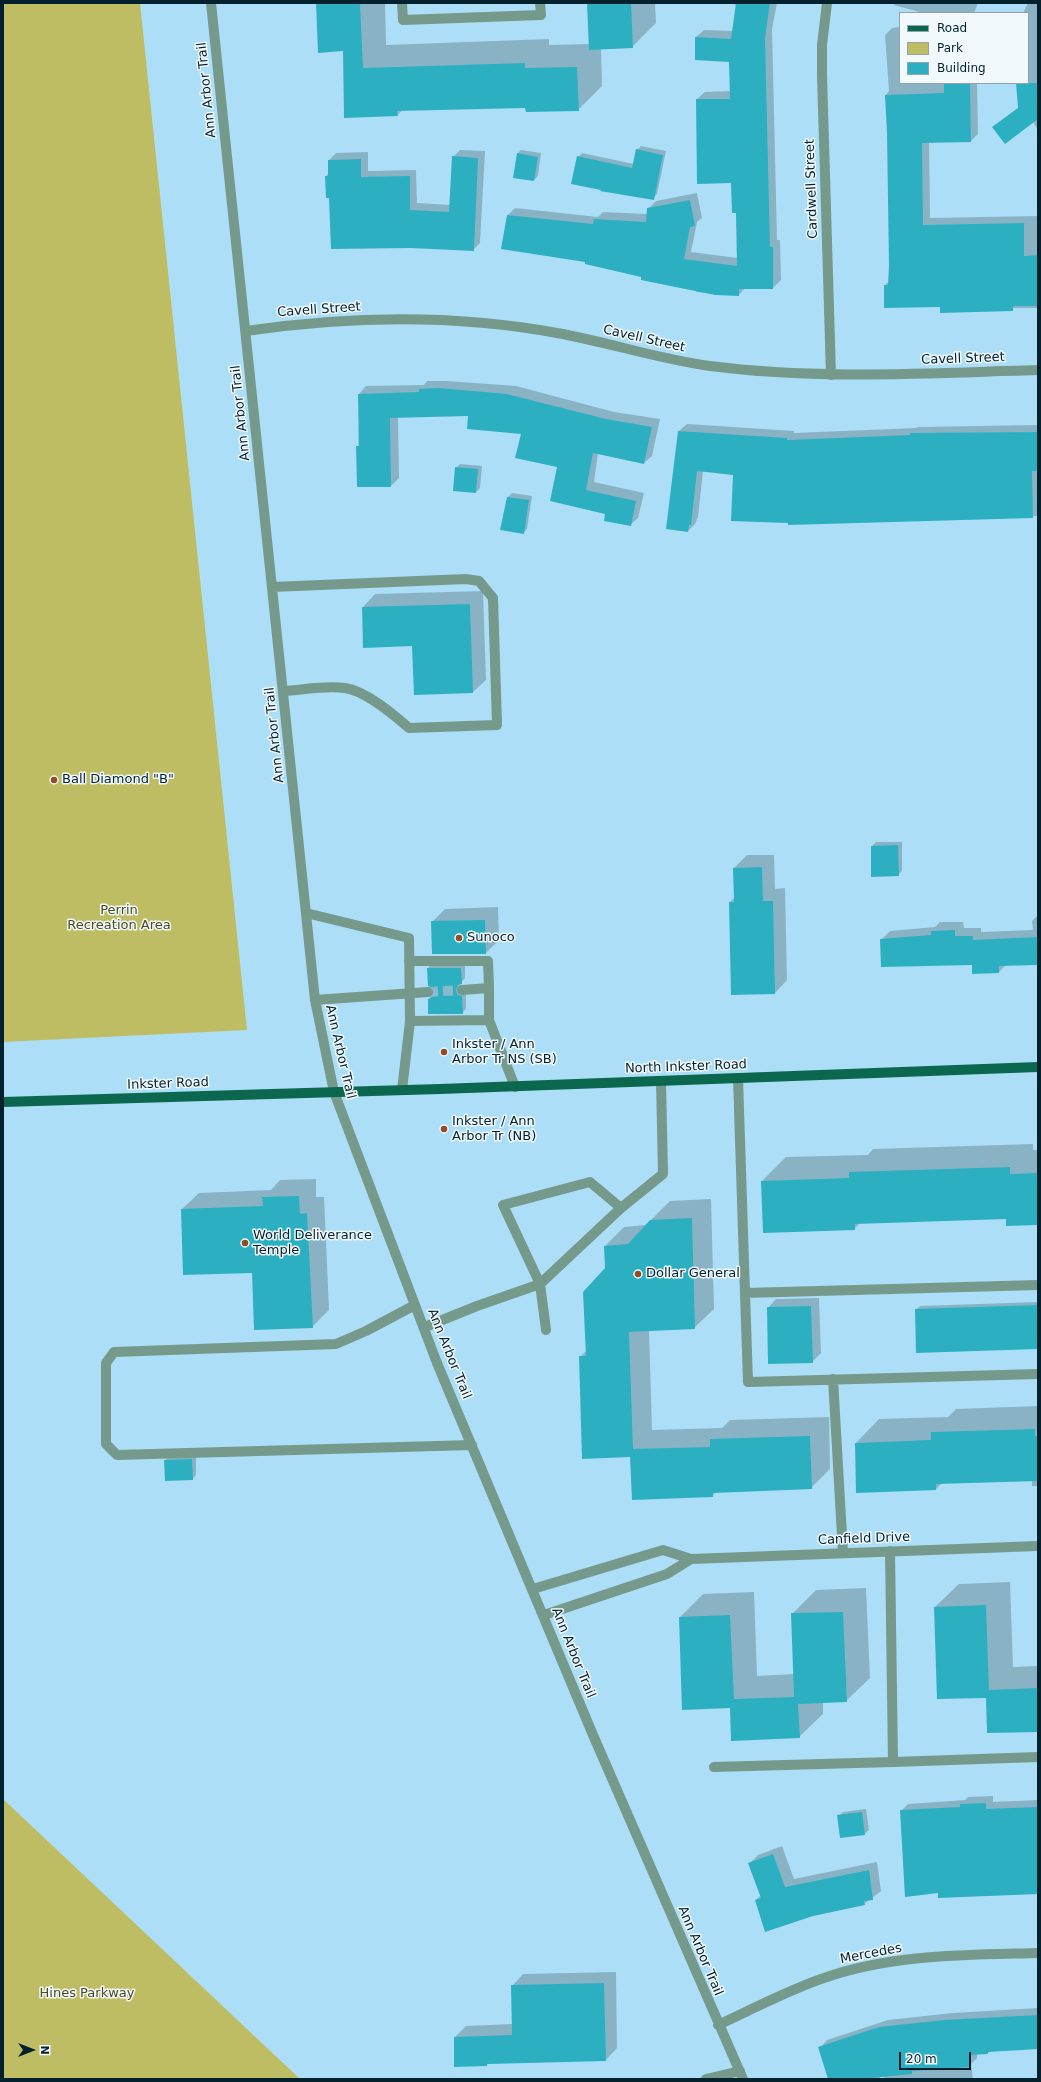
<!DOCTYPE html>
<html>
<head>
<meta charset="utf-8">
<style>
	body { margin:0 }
	#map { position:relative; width:1041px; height:2082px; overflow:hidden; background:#acdff7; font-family:"DejaVu Sans",sans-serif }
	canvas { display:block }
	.frame { position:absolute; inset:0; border:4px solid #03212d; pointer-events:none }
	.legend { position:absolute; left:899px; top:12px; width:130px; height:72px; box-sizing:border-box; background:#f1f9fd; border:1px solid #92a3aa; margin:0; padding:5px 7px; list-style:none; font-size:12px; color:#03212d }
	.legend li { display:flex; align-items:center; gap:8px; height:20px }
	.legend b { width:20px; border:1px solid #92a3aa }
	.north { position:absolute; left:12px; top:2030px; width:40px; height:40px; -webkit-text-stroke:3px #f1f9fd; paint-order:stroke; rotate:90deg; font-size:11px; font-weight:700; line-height:16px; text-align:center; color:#03212d }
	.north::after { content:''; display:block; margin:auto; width:14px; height:18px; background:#03212d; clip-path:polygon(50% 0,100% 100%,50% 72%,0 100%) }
	.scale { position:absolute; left:899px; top:2052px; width:72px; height:18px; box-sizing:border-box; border:2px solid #03212d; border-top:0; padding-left:5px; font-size:12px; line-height:14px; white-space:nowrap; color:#03212d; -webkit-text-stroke:3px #f1f9fd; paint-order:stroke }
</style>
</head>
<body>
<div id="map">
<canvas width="1041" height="2082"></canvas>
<div class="frame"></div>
<ul class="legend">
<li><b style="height:5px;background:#0b674e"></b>Road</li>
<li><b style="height:11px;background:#bfbd64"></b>Park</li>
<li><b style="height:11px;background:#2cb0c1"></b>Building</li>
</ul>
<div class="north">N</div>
<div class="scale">20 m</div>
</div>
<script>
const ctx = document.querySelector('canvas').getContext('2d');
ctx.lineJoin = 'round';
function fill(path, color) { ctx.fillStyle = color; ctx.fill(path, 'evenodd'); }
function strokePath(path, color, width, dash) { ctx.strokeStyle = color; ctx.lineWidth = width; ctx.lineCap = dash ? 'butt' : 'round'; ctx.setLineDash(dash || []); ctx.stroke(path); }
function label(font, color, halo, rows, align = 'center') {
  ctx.font = font + ' "DejaVu Sans",sans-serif'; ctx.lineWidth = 3; ctx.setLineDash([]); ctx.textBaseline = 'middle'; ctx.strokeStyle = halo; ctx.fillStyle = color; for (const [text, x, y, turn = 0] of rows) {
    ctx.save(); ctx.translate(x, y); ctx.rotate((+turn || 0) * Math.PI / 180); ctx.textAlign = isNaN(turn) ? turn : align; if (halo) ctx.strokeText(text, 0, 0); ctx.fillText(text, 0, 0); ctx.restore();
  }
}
fill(new Path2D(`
	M 3,3 L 140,3 L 247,1030 L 3,1042 Z
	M 3,1799 L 300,2079 L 3,2079 Z`), '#bfbd64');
fill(new Path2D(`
	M 317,3 L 385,3 L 386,45 L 549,39 L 549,45 L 589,44 L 588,3 L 655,3 L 656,23 L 632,47 L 601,49 L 602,86 L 578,110 L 526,107 L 403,110 L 397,115 L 344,50 Z
	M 730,3 L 777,3 L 772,29 L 777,240 L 780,240 L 781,280 L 773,288 L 745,288 L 739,295 L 696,292 L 697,290 L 586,261 L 508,215 L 515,208 L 598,217 L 603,212 L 647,214 L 648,209 L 656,201 L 697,193 L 702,218 L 697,222 L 691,252 L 738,258 L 737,212 L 732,182 L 697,99 L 705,92 L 731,91 L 730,61 L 696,37 L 704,30 L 734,31 L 737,5 Z
	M 894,3 L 978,3 L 974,13 L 923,13 L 894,5 Z
	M 1028,3 L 1038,3 L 1038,130 L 1033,122 L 994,127 L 1019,107 L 1017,83 L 1028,83 L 1028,13 L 1023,13 Z
	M 900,27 L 900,83 L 977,83 L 978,134 L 971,141 L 929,142 L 930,218 L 1038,216 L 1038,308 L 1014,308 L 1012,310 L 941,306 L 885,285 L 890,280 L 888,133 L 886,95 L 889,91 L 885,35 L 892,28 Z
	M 641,146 L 666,151 L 657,194 L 653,198 L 578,157 L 582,153 L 634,164 L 637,150 Z
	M 460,150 L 485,151 L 480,243 L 473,250 L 327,197 L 326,176 L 329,173 L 329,160 L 336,153 L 368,152 L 368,171 L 416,170 L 417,203 L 451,205 L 453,157 Z
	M 521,150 L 541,153 L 538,176 L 534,180 L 517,154 Z
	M 427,381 L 447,381 L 516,386 L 614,412 L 660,419 L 652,456 L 644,463 L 598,453 L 594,482 L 644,493 L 638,518 L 630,525 L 606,513 L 522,433 L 469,415 L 398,417 L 399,478 L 391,486 L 358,486 L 359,394 L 366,386 L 424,385 Z
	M 687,424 L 794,431 L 794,433 L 916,428 L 918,427 L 1038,425 L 1038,516 L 789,524 L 789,522 L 734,474 L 703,471 L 698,517 L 695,524 L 688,531 L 679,431 Z
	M 460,464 L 482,466 L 480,488 L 476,492 L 456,468 Z
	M 512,493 L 532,496 L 527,529 L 523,533 L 508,497 Z
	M 483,591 L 486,680 L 473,692 L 363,607 L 375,594 Z
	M 876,842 L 902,842 L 902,871 L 898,875 L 872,846 Z
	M 747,855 L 774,855 L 775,889 L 785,888 L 787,980 L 775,993 L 730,902 L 735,897 L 734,868 Z
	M 498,907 L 499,940 L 486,953 L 432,922 L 445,909 Z
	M 1038,915 L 1038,964 L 1007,964 L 999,972 L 881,940 L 890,931 L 935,927 L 940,922 L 963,922 L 964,928 L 981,928 L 981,932 L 1033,930 L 1032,921 Z
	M 432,964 L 465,964 L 465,978 L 459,985 L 461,990 L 466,992 L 466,1009 L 462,1013 L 429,999 L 434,994 L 434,987 L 428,985 L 428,968 Z
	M 1033,1144 L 1033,1150 L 1038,1150 L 1038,1224 L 1007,1218 L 860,1223 L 854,1229 L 762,1181 L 786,1157 L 868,1155 L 873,1149 Z
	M 316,1179 L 316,1197 L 324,1197 L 329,1310 L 312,1327 L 182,1209 L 199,1193 L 271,1190 L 280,1180 Z
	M 711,1199 L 714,1309 L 694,1328 L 649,1330 L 652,1430 L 722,1428 L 730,1420 L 829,1417 L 830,1469 L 811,1488 L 717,1491 L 712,1496 L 631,1456 L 580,1357 L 587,1350 L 606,1268 L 605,1246 L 624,1227 L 646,1225 L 670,1201 Z
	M 819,1298 L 821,1353 L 812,1362 L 768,1308 L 776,1299 Z
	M 1038,1302 L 1038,1348 L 916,1310 L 920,1306 Z
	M 1038,1406 L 1038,1486 L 1032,1486 L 1032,1480 L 942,1483 L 936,1489 L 856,1443 L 879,1419 L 948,1417 L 956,1409 Z
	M 196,1456 L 196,1475 L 192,1480 L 165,1461 L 169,1457 Z
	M 1010,1582 L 1013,1667 L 1038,1666 L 1038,1731 L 987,1697 L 935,1607 L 959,1584 Z
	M 866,1588 L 870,1678 L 846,1701 L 823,1702 L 823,1714 L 799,1737 L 731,1707 L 680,1617 L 703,1594 L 754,1592 L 757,1676 L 794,1674 L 792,1614 L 816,1590 Z
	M 993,1796 L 993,1802 L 1038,1800 L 1038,1893 L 939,1892 L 901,1811 L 908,1804 L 965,1800 L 968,1797 Z
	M 866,1809 L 869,1830 L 864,1834 L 839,1816 L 843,1812 Z
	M 782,1846 L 794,1879 L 877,1862 L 881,1891 L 864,1904 L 756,1900 L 761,1895 L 749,1864 L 758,1855 Z
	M 616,1972 L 617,2048 L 606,2060 L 489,2063 L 486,2065 L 455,2037 L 466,2026 L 512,2024 L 512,1986 L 523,1974 Z
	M 1038,2008 L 1038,2048 L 990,2050 L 988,2053 L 977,2053 L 977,2058 L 971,2064 L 973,2079 L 885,2079 L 884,2076 L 876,2079 L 829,2079 L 820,2048 L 827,2040 L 888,2020 L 953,2013 Z`), '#0003');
fill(new Path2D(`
	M 316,3 L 360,3 L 363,68 L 525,63 L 525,68 L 577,67 L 579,111 L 526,112 L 525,108 L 397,111 L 398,116 L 344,118 L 343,51 L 318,53 Z
	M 587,3 L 631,3 L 633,48 L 589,50 Z
	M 736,3 L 770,3 L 765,38 L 770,247 L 773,247 L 773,289 L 739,289 L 739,296 L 715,295 L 641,280 L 641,277 L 585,264 L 585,262 L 501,249 L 507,215 L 593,224 L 594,219 L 646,222 L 647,208 L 690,200 L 695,226 L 690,227 L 684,259 L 737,266 L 736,213 L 732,213 L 731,183 L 697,184 L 696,99 L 730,99 L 729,62 L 695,60 L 695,37 L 731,39 Z
	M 944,83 L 970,83 L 971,142 L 922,143 L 923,225 L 1024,223 L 1024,256 L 1038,255 L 1038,306 L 1013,306 L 1013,311 L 940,313 L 940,307 L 884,308 L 884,285 L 888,285 L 889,266 L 887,133 L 885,95 L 944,93 Z
	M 1016,83 L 1038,83 L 1038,119 L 1005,144 L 992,127 L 1018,108 Z
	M 636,149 L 663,155 L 654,200 L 600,191 L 601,190 L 571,184 L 577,156 L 632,168 Z
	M 517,153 L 538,157 L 534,181 L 513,178 Z
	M 452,156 L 478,158 L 474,251 L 411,248 L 331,249 L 329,198 L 326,198 L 325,176 L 328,176 L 328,160 L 361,159 L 361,177 L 410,176 L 410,210 L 449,212 Z
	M 439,388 L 507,394 L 606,419 L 652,427 L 644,464 L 593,453 L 586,490 L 636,501 L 631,526 L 604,521 L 605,514 L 550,501 L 557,467 L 515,458 L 521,434 L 467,429 L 468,416 L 390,418 L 391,487 L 357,487 L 356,446 L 359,446 L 358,394 L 419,392 L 419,389 Z
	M 678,431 L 787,438 L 787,440 L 910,435 L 910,433 L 1038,432 L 1038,471 L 1032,471 L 1033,518 L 788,525 L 788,523 L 731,521 L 733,475 L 697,471 L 691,525 L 689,525 L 688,532 L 666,529 Z
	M 455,467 L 478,469 L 476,493 L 453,491 Z
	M 507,497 L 529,500 L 524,534 L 500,530 Z
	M 470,604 L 473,693 L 414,695 L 412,646 L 363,648 L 362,607 Z
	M 898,845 L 899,876 L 871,877 L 871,846 Z
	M 762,867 L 763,901 L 773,901 L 775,994 L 731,995 L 729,902 L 734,902 L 733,868 Z
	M 485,920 L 486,954 L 432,954 L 431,921 Z
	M 955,930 L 955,936 L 973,936 L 973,940 L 1038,937 L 1038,965 L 999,966 L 999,973 L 972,974 L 972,965 L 881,967 L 880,939 L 931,935 L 931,931 Z
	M 427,968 L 461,968 L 462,984 L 458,985 L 456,990 L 457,994 L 462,996 L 463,1014 L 428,1014 L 428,999 L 432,997 L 434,992 L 433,988 L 428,986 Z
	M 1010,1167 L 1010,1174 L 1038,1173 L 1038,1225 L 1006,1226 L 1006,1219 L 855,1224 L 855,1230 L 763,1233 L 761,1181 L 849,1178 L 849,1172 Z
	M 299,1196 L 300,1214 L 307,1213 L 313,1328 L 254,1330 L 252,1273 L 183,1275 L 181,1209 L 263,1206 L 262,1197 Z
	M 692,1218 L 695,1329 L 629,1332 L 633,1449 L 710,1447 L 710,1439 L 810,1436 L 812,1489 L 713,1493 L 713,1497 L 632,1500 L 630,1457 L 582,1459 L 579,1356 L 586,1356 L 583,1292 L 605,1268 L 604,1246 L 628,1244 L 650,1220 Z
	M 1038,1305 L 1038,1349 L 916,1353 L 915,1309 Z
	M 811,1306 L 813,1363 L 768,1364 L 767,1307 Z
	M 1035,1429 L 1035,1436 L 1038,1436 L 1038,1481 L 936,1484 L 936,1490 L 856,1493 L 855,1443 L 931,1440 L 931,1432 Z
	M 192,1459 L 193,1480 L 165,1481 L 164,1460 Z
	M 986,1605 L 989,1690 L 1038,1688 L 1038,1732 L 987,1733 L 986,1698 L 937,1699 L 934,1607 Z
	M 843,1612 L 847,1702 L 798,1704 L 800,1738 L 731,1741 L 730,1708 L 682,1710 L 679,1617 L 730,1615 L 734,1699 L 794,1697 L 791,1613 Z
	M 986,1803 L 986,1809 L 1038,1807 L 1038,1894 L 938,1898 L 938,1893 L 905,1897 L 900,1810 L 960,1807 L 960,1804 Z
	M 862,1812 L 865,1835 L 840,1838 L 837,1815 Z
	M 773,1854 L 785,1887 L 869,1870 L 873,1900 L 864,1901 L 865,1905 L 813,1916 L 765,1932 L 755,1900 L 761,1898 L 748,1863 Z
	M 604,1983 L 606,2061 L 487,2064 L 487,2066 L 454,2067 L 454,2037 L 512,2035 L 511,1985 Z
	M 1038,2015 L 1038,2049 L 988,2052 L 988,2054 L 969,2055 L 970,2067 L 912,2071 L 912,2074 L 863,2079 L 828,2079 L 818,2047 L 879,2027 L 944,2020 Z`), '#2cb0c1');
strokePath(new Path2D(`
	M 428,992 L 462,990`), '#8ab9cf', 10, [10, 5]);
strokePath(new Path2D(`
	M 211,3 L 315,1000 L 334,1092 L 437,1363 L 593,1735 L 743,2079
	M 402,3 L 403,20 L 541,15 L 540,3
	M 827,3 L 822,45 L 822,75 L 831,375
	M 246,331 C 349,316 454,314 557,333 C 608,342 658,359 710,366 C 819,380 929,373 1038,370
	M 272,587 L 466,579 L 479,581 L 493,598 L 497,725 L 409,728 C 393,714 366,691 345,688 C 325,685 303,690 283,691
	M 306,913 L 409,938 L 410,1021
	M 409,961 L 488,961 L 489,988
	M 462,990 L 489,988 L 489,1020
	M 315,1000 L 428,992
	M 738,1078 L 745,1293
	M 402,1090 L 410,1021 L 489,1020 L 515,1087
	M 621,1208 L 540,1284 L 503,1205 L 590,1182 L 621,1208 L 663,1174 L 661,1081
	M 1038,1285 L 745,1293 L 748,1382 L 1038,1374
	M 415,1305 L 366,1331 L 336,1344 L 114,1352 L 106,1363 L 106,1444 L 117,1455 L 472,1445
	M 425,1327 L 477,1306 L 540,1284 L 546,1330
	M 833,1379 L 843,1553
	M 890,1551 L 893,1762 L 1038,1757
	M 533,1589 L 663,1550 L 691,1559 L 1038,1546
	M 544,1615 L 667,1574 L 691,1559
	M 714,1767 L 893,1762
	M 718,2025 C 753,2009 788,1990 824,1978 C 893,1954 966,1955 1038,1953
	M 706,2079 L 740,2071`), '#759a8b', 10);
strokePath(new Path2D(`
	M 3,1102 L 440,1089 L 1038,1067`), '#0b674e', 10);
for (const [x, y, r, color] of [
	[54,780,4,"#934d25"],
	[459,938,4,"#934d25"],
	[444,1052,4,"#934d25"],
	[444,1129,4,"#934d25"],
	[245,1243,4,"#934d25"],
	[638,1274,4,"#934d25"]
]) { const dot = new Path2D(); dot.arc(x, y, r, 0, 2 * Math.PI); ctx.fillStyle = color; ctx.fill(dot); strokePath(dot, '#f1f9fd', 1.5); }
label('13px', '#03212d', '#f1f9fd', [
	["Ann Arbor Trail",207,90,-96],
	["Cardwell Street",812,189,-92],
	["Cavell Street",319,310,-4],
	["Cavell Street",644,339,13],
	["Cavell Street",963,359,-2],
	["Ann Arbor Trail",241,413,-96],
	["Ann Arbor Trail",275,735,-96],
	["Ann Arbor Trail",340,1052,77],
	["North Inkster Road",686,1067,-2],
	["Inkster Road",168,1084,-2],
	["Ann Arbor Trail",449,1354,68],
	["Canfield Drive",864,1539,-2],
	["Ann Arbor Trail",573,1653,68],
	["Ann Arbor Trail",700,1951,67],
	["Mercedes",871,1954,-11]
]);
label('13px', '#03212d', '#f1f9fd', [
	["Ball Diamond \"B\"",62,780],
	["Sunoco",467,938],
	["Inkster / Ann",452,1045],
	["Arbor Tr NS (SB)",452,1060],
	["Inkster / Ann",452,1122],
	["Arbor Tr (NB)",452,1137],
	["World Deliverance",253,1236],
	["Temple",253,1251],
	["Dollar General",646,1274]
], 'left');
label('13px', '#4c4b1c', '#f1f9fd', [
	["Perrin",119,911],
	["Recreation Area",119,926],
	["Hines Parkway",87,1994]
]);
</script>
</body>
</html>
